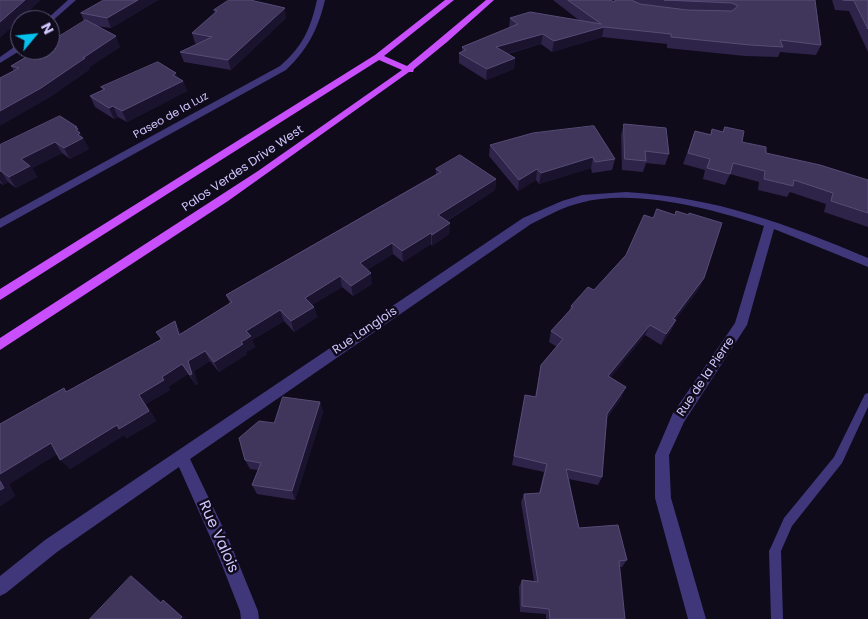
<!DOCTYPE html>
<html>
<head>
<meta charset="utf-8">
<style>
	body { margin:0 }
	#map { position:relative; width:868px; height:619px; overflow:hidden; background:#0f0b1b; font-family:Poppins,sans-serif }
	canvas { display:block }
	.north { position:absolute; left:10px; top:10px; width:50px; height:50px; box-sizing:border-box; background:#0f0b1b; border:1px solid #5d5676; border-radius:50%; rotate:62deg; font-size:14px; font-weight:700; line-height:20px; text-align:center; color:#d1c6fe }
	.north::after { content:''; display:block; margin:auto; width:18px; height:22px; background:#05c1eb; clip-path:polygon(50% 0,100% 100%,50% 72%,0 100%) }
</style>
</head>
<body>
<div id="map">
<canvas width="868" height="619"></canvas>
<div class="north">N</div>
</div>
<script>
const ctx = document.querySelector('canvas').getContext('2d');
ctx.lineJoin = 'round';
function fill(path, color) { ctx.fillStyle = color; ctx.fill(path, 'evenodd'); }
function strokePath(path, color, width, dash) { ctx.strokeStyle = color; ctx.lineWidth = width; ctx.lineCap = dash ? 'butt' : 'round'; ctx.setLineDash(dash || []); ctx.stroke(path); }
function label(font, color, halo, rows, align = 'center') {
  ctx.font = font + ' Poppins,sans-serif'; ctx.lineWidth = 5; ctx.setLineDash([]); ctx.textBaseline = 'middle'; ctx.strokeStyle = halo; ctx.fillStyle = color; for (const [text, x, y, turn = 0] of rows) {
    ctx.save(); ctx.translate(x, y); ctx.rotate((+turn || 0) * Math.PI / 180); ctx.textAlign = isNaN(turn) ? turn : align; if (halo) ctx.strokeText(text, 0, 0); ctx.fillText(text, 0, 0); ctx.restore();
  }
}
fill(new Path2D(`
	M 868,393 L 868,407 L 842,463 L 792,526 L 781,551 L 783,619 L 771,619 L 769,551 L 771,547 L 784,518 L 834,457 L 865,394 Z`), '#3f3779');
fill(new Path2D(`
	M 68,0 L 76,0 L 50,23 L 50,20 L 47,19 Z
	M 317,0 L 325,0 C 318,29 308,49 286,70 L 0,228 L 0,219 L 280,66 C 303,46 310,30 317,0 Z
	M 17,45 L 20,45 L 21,50 L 0,63 L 0,57 Z
	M 626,192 C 715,197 787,224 868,258 L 868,267 L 774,229 L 747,325 L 684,422 L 669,455 L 671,498 L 706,619 L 688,619 L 655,498 L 655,455 L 673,413 L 735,323 L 764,226 C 712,209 634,188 580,203 C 563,207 547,216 531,224 L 190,459 L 229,540 L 258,611 L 259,619 L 241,619 L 240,611 L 216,550 L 179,467 L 57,552 L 6,593 L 0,596 L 0,576 L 45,540 L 523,218 L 562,201 L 582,195 Z`), '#3f3779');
fill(new Path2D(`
	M 445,0 L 454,0 L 384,56 L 407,66 L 486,0 L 494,0 L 447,42 L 414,69 L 413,72 L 409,72 L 228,201 L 0,350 L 0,338 L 258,171 L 402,70 L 379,60 L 0,300 L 0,289 L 375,55 Z`), '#ca4ffc');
fill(new Path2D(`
	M 104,0 L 158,0 L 111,28 L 96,26 L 120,47 L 89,67 L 90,69 L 47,99 L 14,71 L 11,66 L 84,22 L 81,13 Z
	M 553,0 L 611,0 L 614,2 L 615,0 L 815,0 L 821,45 L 816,55 L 780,52 L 778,57 L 745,56 L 667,48 L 667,44 L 602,37 L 552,52 L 541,44 L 508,54 L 515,58 L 514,69 L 486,80 L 459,63 L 459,53 L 462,52 L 462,47 L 509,28 L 510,18 L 580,21 Z
	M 832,0 L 868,0 L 868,52 L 849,11 L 835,10 Z
	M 214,10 L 286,18 L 231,70 L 184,62 L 180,52 L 197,44 L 195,43 L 192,33 L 215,13 Z
	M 178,78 L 183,81 L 187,91 L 127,122 L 118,117 L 114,119 L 95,107 L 90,96 L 103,90 L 101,87 Z
	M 624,124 L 669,154 L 665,165 L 646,163 L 643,172 L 622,170 L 621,135 Z
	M 77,127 L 89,149 L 70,159 L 62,153 L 32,168 L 37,177 L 16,188 L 8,182 L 3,185 L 0,183 L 0,145 Z
	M 725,127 L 742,142 L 766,153 L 868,180 L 868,227 L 824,212 L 826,204 L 790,192 L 787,197 L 758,190 L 759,182 L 730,174 L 725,185 L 703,179 L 705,170 L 683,164 L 695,131 L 710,134 L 712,129 L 722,132 Z
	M 490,145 L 615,159 L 612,170 L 592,173 L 591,168 L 539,184 L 536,180 L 518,191 L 489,156 Z
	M 436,169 L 496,179 L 495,190 L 447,221 L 450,223 L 449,234 L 432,246 L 431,244 L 403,262 L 393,254 L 367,270 L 372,284 L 353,296 L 342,287 L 312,305 L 314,307 L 317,317 L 294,332 L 284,321 L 252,340 L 255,347 L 246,352 L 247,354 L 219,372 L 210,361 L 194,371 L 198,384 L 196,385 L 188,374 L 168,387 L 170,390 L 146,404 L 156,421 L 127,438 L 124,435 L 70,469 L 57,454 L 9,484 L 15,496 L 0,506 L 0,424 L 64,388 L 67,392 L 161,340 L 156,332 L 180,331 L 181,334 L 230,304 L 226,295 L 436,174 Z
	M 704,278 L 699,289 L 675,320 L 676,320 L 671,331 L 661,345 L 645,335 L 610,378 L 622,397 L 607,418 L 602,477 L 598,485 L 569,479 L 579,528 L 627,560 L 622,567 L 619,567 L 625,619 L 546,619 L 546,614 L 520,612 L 519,587 L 522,580 L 534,581 L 521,502 L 524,494 L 539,493 L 544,472 L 512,465 L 525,395 L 535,397 L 541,365 L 557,347 L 549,342 L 551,331 L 569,311 L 571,306 L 594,290 Z
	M 320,402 L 323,412 L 295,500 L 257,494 L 252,485 L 258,470 L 250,469 L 245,460 L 274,423 Z`), '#2e2449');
fill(new Path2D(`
	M 25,0 L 41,0 L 0,38 L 0,22 Z
	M 138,0 L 158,0 L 111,28 L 107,18 Z
	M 285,8 L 286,18 L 231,70 L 228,60 Z
	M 604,27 L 602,37 L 552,52 L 554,41 Z
	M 543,34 L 541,44 L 495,57 L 496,47 Z
	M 116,36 L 120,47 L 89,67 L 90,69 L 47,99 L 0,126 L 0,111 Z
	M 515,58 L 514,69 L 486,80 L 487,69 Z
	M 176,73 L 180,82 L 183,81 L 187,91 L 127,122 L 122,111 L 173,75 Z
	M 113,106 L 118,117 L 114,119 L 109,108 Z
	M 75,127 L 77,127 L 78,129 L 89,149 L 70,159 L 64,148 Z
	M 55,142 L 62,153 L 32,168 L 37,177 L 16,188 L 9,177 L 21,159 Z
	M 593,157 L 591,168 L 539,184 L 541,173 Z
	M 537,169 L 536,180 L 518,191 L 519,180 Z
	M 0,171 L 1,171 L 8,182 L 3,185 L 0,180 Z
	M 496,179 L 495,190 L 438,226 L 438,215 Z
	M 450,223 L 449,234 L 432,246 L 432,235 Z
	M 431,233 L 431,244 L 403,262 L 402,251 Z
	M 392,243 L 393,254 L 361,274 L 360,263 Z
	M 371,273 L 372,284 L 353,296 L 351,286 Z
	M 340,276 L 342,287 L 307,308 L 305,298 Z
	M 704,278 L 699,289 L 668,329 L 673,319 Z
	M 314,307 L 317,317 L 294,332 L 291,321 Z
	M 280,310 L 284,321 L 252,340 L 255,347 L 246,352 L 247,354 L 219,372 L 214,362 L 241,342 L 246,331 Z
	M 676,320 L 671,331 L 661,345 L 666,334 Z
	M 175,321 L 180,331 L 185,345 L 179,335 Z
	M 650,325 L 645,335 L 604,386 L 608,376 Z
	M 205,351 L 210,361 L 194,371 L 198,384 L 196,385 L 190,375 L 188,361 Z
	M 182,364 L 188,374 L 168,387 L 170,390 L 146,404 L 156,421 L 127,438 L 124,435 L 70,469 L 60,460 L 139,395 L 162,377 Z
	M 626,387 L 622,397 L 603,423 L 607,414 Z
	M 320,402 L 323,412 L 295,500 L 292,491 Z
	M 51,443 L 61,452 L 9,484 L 15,496 L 0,506 L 0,474 Z
	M 131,576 L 140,582 L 169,608 L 161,603 Z
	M 163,600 L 171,606 L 186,619 L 180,619 Z`), '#1a132e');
const building = new Path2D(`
	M 0,0 L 25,0 L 0,22 Z
	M 104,0 L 138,0 L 107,18 L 81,13 Z
	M 229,0 L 250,0 L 285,8 L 228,60 L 180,52 L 212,37 L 192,33 L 217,11 L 214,10 Z
	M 568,0 L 611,0 L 614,2 L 615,0 L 631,0 L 640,4 L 687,10 L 732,11 L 738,6 L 732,3 L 664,0 L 815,0 L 821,45 L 780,40 L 783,47 L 750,45 L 671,37 L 671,34 L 604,27 L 554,41 L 543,34 L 496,47 L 515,58 L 487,69 L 459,53 L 466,50 L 462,47 L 518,24 L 510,18 L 530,12 L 601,24 Z
	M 843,0 L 868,0 L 868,29 L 854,1 Z
	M 86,20 L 116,36 L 83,58 L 85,58 L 41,88 L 0,111 L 0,78 L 19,68 L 11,66 L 38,50 L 50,50 L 50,42 Z
	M 158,62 L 176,73 L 173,75 L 183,81 L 122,111 L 113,106 L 109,108 L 90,96 L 105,89 L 101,87 Z
	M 60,116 L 77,127 L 75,127 L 78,129 L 76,130 L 80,133 L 78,135 L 83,138 L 64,148 L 55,142 L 21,159 L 30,166 L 9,177 L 1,171 L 0,171 L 0,145 Z
	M 624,124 L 666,128 L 669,154 L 645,151 L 646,161 L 625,159 Z
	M 594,126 L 615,159 L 595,162 L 593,157 L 541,173 L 537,169 L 519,180 L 490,145 L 533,133 Z
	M 725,127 L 744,131 L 742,142 L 766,147 L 766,153 L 820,165 L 868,180 L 868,213 L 831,201 L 833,193 L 794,180 L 793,186 L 764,179 L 765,171 L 733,163 L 730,174 L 707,168 L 710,159 L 688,153 L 695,131 L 711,135 L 712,129 L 723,132 Z
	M 460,155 L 496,179 L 438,215 L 450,223 L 432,235 L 431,233 L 402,251 L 392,243 L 360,263 L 371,273 L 351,286 L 340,276 L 305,298 L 314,307 L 291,321 L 280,310 L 246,331 L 251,336 L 241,342 L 243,344 L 214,362 L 205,351 L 188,361 L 192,374 L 190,375 L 182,364 L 162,377 L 164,380 L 139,395 L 149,411 L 119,429 L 117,425 L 60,460 L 51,443 L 0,474 L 0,424 L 64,388 L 66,392 L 162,339 L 156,332 L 175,321 L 179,335 L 232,302 L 226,295 L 441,172 L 436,169 Z
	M 657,209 L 675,215 L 676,211 L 689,215 L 689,213 L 722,223 L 704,278 L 673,319 L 676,320 L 666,334 L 650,325 L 608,376 L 626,387 L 607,414 L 602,477 L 566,469 L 579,528 L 618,525 L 627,560 L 619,561 L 625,619 L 550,619 L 549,609 L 522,606 L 522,580 L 538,582 L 524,494 L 540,493 L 547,464 L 514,456 L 525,395 L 536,397 L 541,365 L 563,339 L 551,331 L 573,307 L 571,306 L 588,287 L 594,290 L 626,255 L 644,215 L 653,218 Z
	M 283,397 L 320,402 L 292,491 L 252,485 L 261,463 L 245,460 L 239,438 L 259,421 L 274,423 Z
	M 0,481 L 4,488 L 0,490 Z
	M 131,576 L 161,603 L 163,600 L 182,617 L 180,619 L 90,619 Z`);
fill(building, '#40365c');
strokePath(building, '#564c76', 1);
label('11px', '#d1c6fe', '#0f0b1b', [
	["Paseo de la Luz",171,116,-29]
]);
label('12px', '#d1c6fe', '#0f0b1b', [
	["Palos Verdes Drive West",243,169,-34],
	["Rue Langlois",365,331,-34],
	["Rue de la Pierre",706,377,-56]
]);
label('15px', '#d1c6fe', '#0f0b1b', [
	["Rue Valois",218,537,66]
]);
</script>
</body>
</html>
